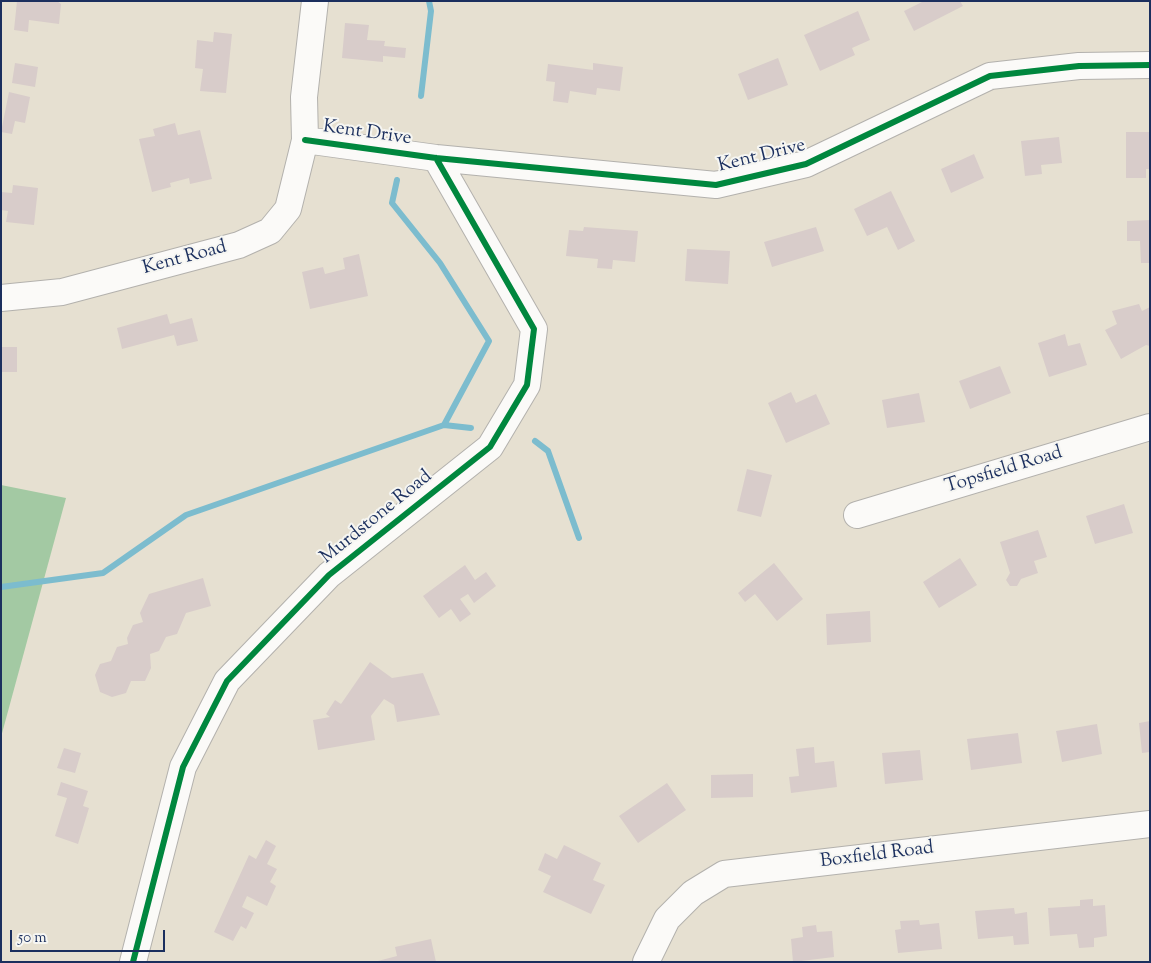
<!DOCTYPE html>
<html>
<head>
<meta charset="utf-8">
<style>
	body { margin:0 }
	#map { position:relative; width:1151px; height:963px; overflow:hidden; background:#e6e0d1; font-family:"Sorts Mill Goudy",serif }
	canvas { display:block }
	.frame { position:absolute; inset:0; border:2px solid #1b2f5e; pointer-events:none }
	.scale { position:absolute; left:10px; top:930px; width:155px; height:22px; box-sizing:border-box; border:2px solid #1b2f5e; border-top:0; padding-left:6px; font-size:15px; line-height:18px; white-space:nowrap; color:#1b2f5e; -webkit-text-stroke:4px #f6f6f2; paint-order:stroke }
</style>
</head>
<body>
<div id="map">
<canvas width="1151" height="963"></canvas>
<div class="frame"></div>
<div class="scale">50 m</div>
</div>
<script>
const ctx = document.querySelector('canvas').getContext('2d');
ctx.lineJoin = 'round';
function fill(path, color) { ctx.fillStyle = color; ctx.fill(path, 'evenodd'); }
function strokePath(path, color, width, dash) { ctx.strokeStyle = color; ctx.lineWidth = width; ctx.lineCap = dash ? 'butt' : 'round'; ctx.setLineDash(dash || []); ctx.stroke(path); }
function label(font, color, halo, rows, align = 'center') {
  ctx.font = font + ' "Sorts Mill Goudy",serif'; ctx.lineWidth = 4; ctx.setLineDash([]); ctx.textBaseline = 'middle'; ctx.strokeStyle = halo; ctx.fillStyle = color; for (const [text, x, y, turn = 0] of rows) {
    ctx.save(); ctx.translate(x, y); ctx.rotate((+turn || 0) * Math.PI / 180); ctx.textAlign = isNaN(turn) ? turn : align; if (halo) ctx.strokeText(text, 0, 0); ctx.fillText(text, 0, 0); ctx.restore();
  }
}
fill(new Path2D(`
	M 1,485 L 66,498 L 1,737 Z`), '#a3c9a3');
strokePath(new Path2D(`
	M 421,96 L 431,11 L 429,1
	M 444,425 L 471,428
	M 535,441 L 548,451 L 579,538
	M 1,587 L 103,573 L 186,515 L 444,425 L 489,341 L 440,263 L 392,203 L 397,180`), '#7cbcce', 6);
fill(new Path2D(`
	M 17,1 L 57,1 L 61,4 L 59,24 L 29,20 L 28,32 L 14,30 Z
	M 924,1 L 960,1 L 963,6 L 914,31 L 904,11 Z
	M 858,11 L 870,40 L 852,48 L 855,55 L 820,71 L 804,35 Z
	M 345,23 L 369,25 L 367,40 L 385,41 L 384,46 L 406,48 L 405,58 L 383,56 L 383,62 L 342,58 Z
	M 214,32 L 232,34 L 226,93 L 200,91 L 203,69 L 195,68 L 197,40 L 213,42 Z
	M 778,58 L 788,85 L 748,100 L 738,74 Z
	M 15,63 L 38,67 L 35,87 L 12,83 Z
	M 593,63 L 623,67 L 620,91 L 597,88 L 596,95 L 570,91 L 568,103 L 553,101 L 555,82 L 546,81 L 548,64 L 593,70 Z
	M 9,92 L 30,97 L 25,123 L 15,121 L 12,134 L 1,132 Z
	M 175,123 L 178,135 L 200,130 L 212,179 L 190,184 L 189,178 L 170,183 L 171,187 L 152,192 L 139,139 L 155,136 L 153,129 Z
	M 1126,132 L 1150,132 L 1150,169 L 1146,169 L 1146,178 L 1126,178 Z
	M 1059,137 L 1062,163 L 1041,165 L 1042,174 L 1025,176 L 1021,141 Z
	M 974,154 L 984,178 L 951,193 L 941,169 Z
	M 13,185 L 38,188 L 34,225 L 6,222 L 8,211 L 1,210 L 1,192 L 12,193 Z
	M 891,191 L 915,241 L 898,250 L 887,227 L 867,236 L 854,209 Z
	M 1150,220 L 1150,263 L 1141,263 L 1140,241 L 1127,241 L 1127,221 Z
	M 584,227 L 638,231 L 635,262 L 613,260 L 612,269 L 597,268 L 598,259 L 566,256 L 569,230 L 583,231 Z
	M 816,227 L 824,251 L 772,267 L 764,242 Z
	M 687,249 L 730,251 L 728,284 L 685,281 Z
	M 359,254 L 368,296 L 310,309 L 302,272 L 323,267 L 325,274 L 345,269 L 343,258 Z
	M 1139,304 L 1142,311 L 1150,307 L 1150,346 L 1146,345 L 1121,359 L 1105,330 L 1117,324 L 1112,311 Z
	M 167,314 L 170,324 L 192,318 L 198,341 L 177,346 L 174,335 L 122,349 L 117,328 Z
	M 1065,334 L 1068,346 L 1080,343 L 1087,365 L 1049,377 L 1038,343 Z
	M 1,347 L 17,347 L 17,372 L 1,372 Z
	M 1000,366 L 1011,393 L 970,409 L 959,381 Z
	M 791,392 L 796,403 L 816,394 L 830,424 L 786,443 L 768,403 Z
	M 919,393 L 925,422 L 887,428 L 882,400 Z
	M 747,469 L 772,475 L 761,517 L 737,511 Z
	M 1124,504 L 1133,533 L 1095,544 L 1086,516 Z
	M 1038,530 L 1047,557 L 1034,561 L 1038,573 L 1021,579 L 1017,586 L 1010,586 L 1006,580 L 1010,573 L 1000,542 Z
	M 960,558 L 977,585 L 939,608 L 923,582 Z
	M 774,563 L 803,599 L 777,621 L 755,594 L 745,602 L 738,593 Z
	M 465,565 L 475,580 L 486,572 L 496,586 L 474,603 L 468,594 L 460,599 L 471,614 L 460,622 L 451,609 L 439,618 L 423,596 Z
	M 203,578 L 211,606 L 186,613 L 177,634 L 166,637 L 159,651 L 150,654 L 151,668 L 145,681 L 131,681 L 126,693 L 112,697 L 100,692 L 95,675 L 100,664 L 111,661 L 117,647 L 128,644 L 127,638 L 133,625 L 143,622 L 140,613 L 149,594 Z
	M 870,611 L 871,642 L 827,645 L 826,614 Z
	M 370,662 L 392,678 L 423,673 L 440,715 L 397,722 L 394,705 L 384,699 L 371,716 L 375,740 L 318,750 L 313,720 L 330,717 L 326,714 L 335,700 L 341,704 Z
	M 1150,721 L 1150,752 L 1142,753 L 1139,723 Z
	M 1097,724 L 1102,754 L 1062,762 L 1056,731 Z
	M 1018,733 L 1022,763 L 971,770 L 967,739 Z
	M 814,747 L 815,763 L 834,761 L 837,787 L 791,793 L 789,777 L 799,776 L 796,749 Z
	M 64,748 L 81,753 L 75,773 L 57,768 Z
	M 920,750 L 923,780 L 885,784 L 882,753 Z
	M 753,774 L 753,797 L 711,798 L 711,775 Z
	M 61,782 L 88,791 L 83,806 L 89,808 L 78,844 L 55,836 L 67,798 L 57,795 Z
	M 667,783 L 686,810 L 638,843 L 619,816 Z
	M 266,840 L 276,846 L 267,864 L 277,869 L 270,882 L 276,886 L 267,906 L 247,896 L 242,907 L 254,913 L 246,929 L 241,926 L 233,941 L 214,932 L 249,855 L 256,859 Z
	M 564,845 L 601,863 L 593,880 L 605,885 L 591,914 L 543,892 L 551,876 L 538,870 L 545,853 L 557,859 Z
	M 1093,899 L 1093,906 L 1105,905 L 1107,936 L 1094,938 L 1094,947 L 1079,948 L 1077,934 L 1050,936 L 1048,908 L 1080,906 L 1080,900 Z
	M 1014,908 L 1015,914 L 1027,912 L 1029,944 L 1014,945 L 1013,936 L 978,939 L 975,911 Z
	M 919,920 L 920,925 L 939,923 L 942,949 L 898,953 L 895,930 L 901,929 L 900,921 Z
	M 816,925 L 817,932 L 832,931 L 834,957 L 793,962 L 791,939 L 803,937 L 802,927 Z
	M 431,939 L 436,962 L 374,962 L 397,956 L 395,947 Z`), '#d8ccca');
const minor = new Path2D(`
	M 305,140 L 436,158 L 716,185 L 806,164 L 990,76 L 1079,66 L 1150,65
	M 1,298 L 62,292 L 239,245 L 270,231 L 288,209 L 305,140 L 304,97 L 315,1
	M 857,515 L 1150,427
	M 133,962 L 183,767 L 227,681 L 329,575 L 490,447 L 527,385 L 534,329 L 436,158
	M 646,962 L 667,919 L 693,893 L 724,874 L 1150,824`);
strokePath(minor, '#b3b1ad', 28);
strokePath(minor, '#fbfaf8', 26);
strokePath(new Path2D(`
	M 305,140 L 436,158 L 716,185 L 806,164 L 990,76 L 1079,66 L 1150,65
	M 133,962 L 183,767 L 227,681 L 329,575 L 490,447 L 527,385 L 534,329 L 436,158`), '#00873e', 6);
label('19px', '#1b2f5e', '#f6f6f2', [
	["Kent Drive",367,134,8],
	["Kent Drive",762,157,-14],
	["Kent Road",185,259,-15],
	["Topsfield Road",1004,471,-17],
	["Murdstone Road",377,518,-39],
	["Boxfield Road",877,856,-7]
]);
</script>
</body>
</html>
